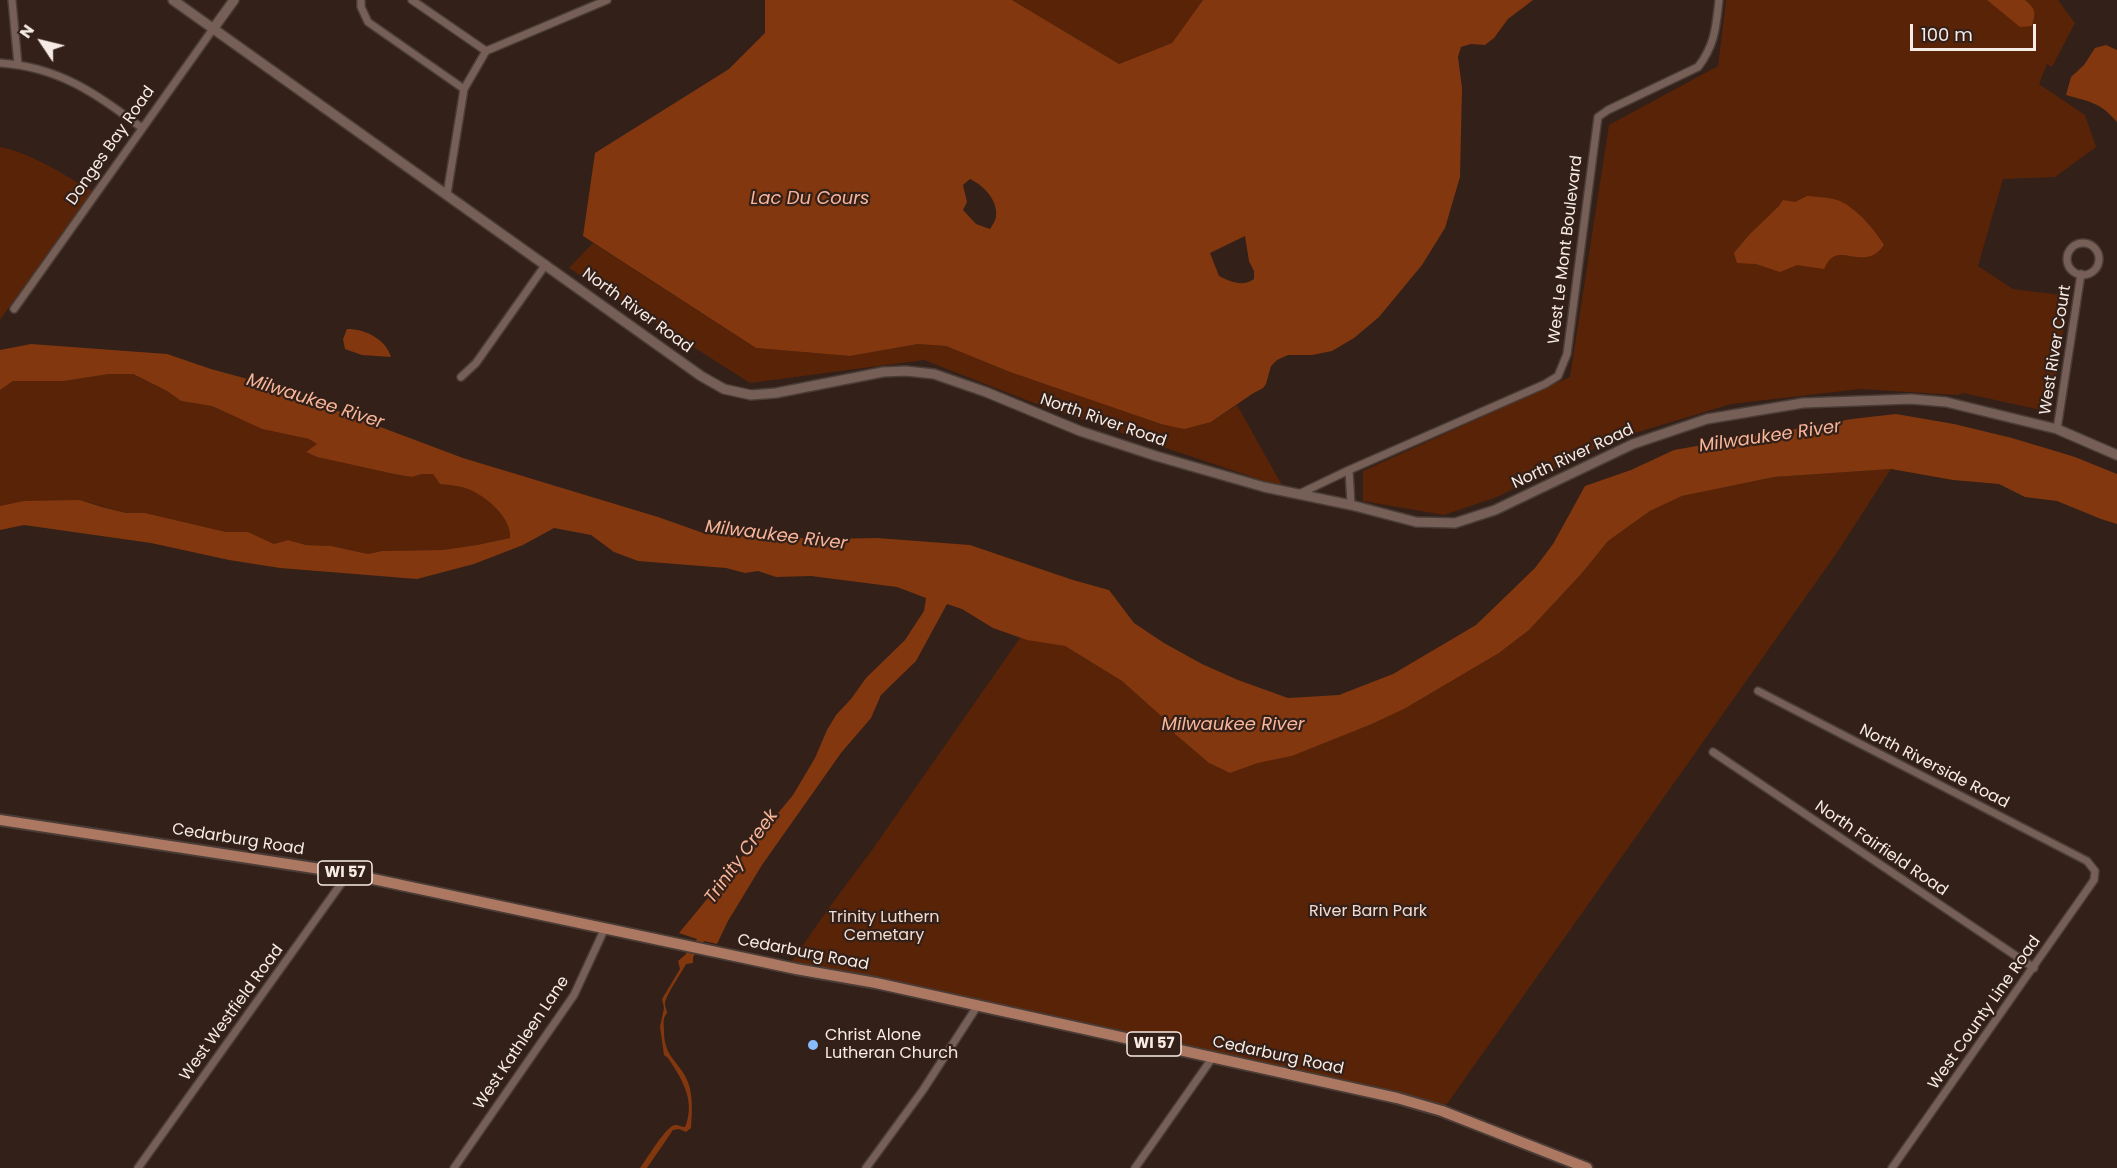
<!DOCTYPE html>
<html>
<head>
<meta charset="utf-8">
<style>
	body { margin:0 }
	#map { position:relative; width:2117px; height:1168px; overflow:hidden; background:#322019; font-family:Poppins,sans-serif }
	canvas { display:block }
	.north { position:absolute; left:12px; top:12px; width:60px; height:60px; -webkit-text-stroke:4px #322019; paint-order:stroke; rotate:305deg; font-size:16px; font-weight:700; line-height:24px; text-align:center; color:#f7ebe5 }
	.north::after { content:''; display:block; margin:auto; width:21px; height:27px; background:#f7ebe5; clip-path:polygon(50% 0,100% 100%,50% 72%,0 100%) }
	.scale { position:absolute; left:1910px; top:24px; width:126px; height:27px; box-sizing:border-box; border:3px solid #f7ebe5; border-top:0; padding-left:8px; font-size:18px; line-height:21px; white-space:nowrap; color:#f7ebe5; -webkit-text-stroke:4px #322019; paint-order:stroke }
</style>
</head>
<body>
<div id="map">
<canvas width="2117" height="1168"></canvas>
<div class="north">N</div>
<div class="scale">100 m</div>
</div>
<script>
const ctx = document.querySelector('canvas').getContext('2d');
ctx.lineJoin = 'round';
function fill(path, color) { ctx.fillStyle = color; ctx.fill(path, 'evenodd'); }
function strokePath(path, color, width, dash) { ctx.strokeStyle = color; ctx.lineWidth = width; ctx.lineCap = dash ? 'butt' : 'round'; ctx.setLineDash(dash || []); ctx.stroke(path); }
function label(font, color, halo, rows, align = 'center') {
  ctx.font = font + ' Poppins,sans-serif'; ctx.lineWidth = 4.5; ctx.setLineDash([]); ctx.textBaseline = 'middle'; ctx.strokeStyle = halo; ctx.fillStyle = color; for (const [text, x, y, turn = 0] of rows) {
    ctx.save(); ctx.translate(x, y); ctx.rotate((+turn || 0) * Math.PI / 180); ctx.textAlign = isNaN(turn) ? turn : align; if (halo) ctx.strokeText(text, 0, 0); ctx.fillText(text, 0, 0); ctx.restore();
  }
}
fill(new Path2D(`
	M 1012,0 L 1203,0 L 1172,43 L 1119,64 Z
	M 1726,0 L 2058,0 L 2075,23 L 2052,67 L 2047,64 L 2039,84 L 2085,115 L 2096,147 L 2055,177 L 2003,179 L 1978,266 L 2013,289 L 2069,296 L 2050,412 L 1963,393 L 1957,395 L 1860,389 L 1731,404 L 1612,440 L 1497,497 L 1444,515 L 1363,501 L 1363,471 L 1570,377 L 1609,125 L 1718,66 Z
	M 0,147 C 30,152 66,176 92,191 L 0,320 Z
	M 593,243 L 756,348 L 850,356 L 918,344 L 946,346 L 1010,372 L 1161,424 L 1211,422 L 1237,405 L 1283,487 L 1288,489 L 1044,407 L 924,360 L 750,383 L 569,268 Z
	M 109,374 L 132,374 L 167,391 L 181,401 L 212,406 L 262,429 L 309,439 L 318,444 L 306,452 L 317,457 L 394,474 L 412,477 L 422,474 L 433,474 L 440,484 C 450,485 459,486 468,489 C 486,496 512,518 510,538 L 477,545 L 442,550 L 382,551 L 368,554 L 331,546 L 306,545 L 288,540 L 274,544 L 248,532 L 226,532 L 145,513 L 126,513 L 80,500 L 0,506 L 0,390 L 13,381 L 64,381 Z
	M 1891,469 L 1836,554 L 1442,1111 L 788,967 L 828,909 L 872,850 L 1020,638 L 1065,646 L 1122,681 L 1169,723 L 1175,734 L 1209,763 L 1230,773 L 1258,763 L 1292,756 L 1372,724 L 1404,709 L 1499,653 L 1529,630 L 1582,573 L 1608,541 L 1650,511 L 1682,496 L 1774,477 Z`), '#592307');
fill(new Path2D(`
	M 765,0 L 1012,0 L 1119,64 L 1172,43 L 1203,0 L 1533,0 L 1508,19 L 1494,38 L 1485,45 L 1471,44 L 1461,47 L 1458,57 L 1462,88 L 1460,177 L 1445,228 L 1422,265 L 1379,317 L 1354,338 L 1332,351 L 1312,355 L 1288,355 L 1277,360 L 1271,366 L 1266,384 L 1263,388 L 1252,394 L 1211,422 L 1184,429 L 1161,424 L 1010,372 L 946,346 L 918,344 L 850,356 L 756,348 L 583,236 L 595,153 L 729,69 L 765,33 ZM 970,179 C 983,185 998,200 996,216 C 996,220 992,226 990,229 L 976,224 L 963,210 L 967,202 L 963,185 ZM 1245,236 L 1249,261 L 1254,271 L 1254,279 C 1243,287 1231,282 1219,276 L 1210,253 Z
	M 1987,0 L 2025,0 C 2036,10 2036,11 2032,26 L 2020,27 Z
	M 2106,45 L 2117,50 L 2117,122 C 2100,102 2090,102 2066,95 L 2071,77 L 2084,65 L 2095,48 Z
	M 1807,196 C 1817,197 1830,197 1840,201 C 1857,209 1875,230 1884,245 C 1868,269 1846,249 1833,257 C 1829,259 1826,265 1824,269 L 1797,265 L 1780,272 L 1756,264 L 1737,263 L 1734,253 L 1749,235 L 1779,206 L 1783,200 L 1795,202 Z
	M 347,329 C 365,329 386,339 391,357 L 362,355 L 345,349 L 343,339 Z
	M 31,344 L 167,354 L 211,369 L 266,384 L 463,458 L 658,517 L 706,534 L 824,539 L 877,538 L 970,545 L 1073,580 L 1109,590 L 1134,623 L 1164,643 L 1202,664 L 1238,680 L 1288,698 L 1339,695 L 1393,674 L 1476,625 L 1535,568 L 1553,544 L 1585,486 L 1631,470 L 1674,450 L 1852,419 L 1896,414 L 1954,424 L 2012,438 L 2075,457 L 2117,474 L 2117,524 L 2101,519 L 2057,501 L 2025,497 L 1999,484 L 1953,480 L 1891,469 L 1774,477 L 1682,496 L 1650,511 L 1608,541 L 1582,573 L 1529,630 L 1499,653 L 1404,709 L 1372,724 L 1292,756 L 1258,763 L 1230,773 L 1209,763 L 1175,734 L 1169,723 L 1122,681 L 1065,646 L 1027,640 L 993,628 L 962,609 L 947,604 L 916,661 L 881,695 L 871,718 L 841,753 L 762,865 L 728,921 L 717,944 L 704,941 L 693,957 L 693,963 L 686,964 C 682,972 664,998 665,1004 C 665,1007 667,1010 667,1013 C 662,1019 664,1024 664,1031 C 664,1060 682,1062 689,1085 C 693,1099 692,1114 691,1128 L 686,1132 L 679,1129 L 673,1130 L 647,1168 L 640,1168 C 646,1160 666,1126 675,1125 C 679,1125 682,1127 685,1127 C 696,1101 682,1079 668,1058 L 664,1055 L 660,1027 L 664,1008 L 662,999 L 680,969 L 678,961 L 685,955 L 697,939 L 679,933 L 793,795 L 815,758 L 827,730 L 836,715 L 851,699 L 866,678 L 905,640 L 924,611 L 926,598 L 897,587 L 811,576 L 776,577 L 758,571 L 745,573 L 726,568 L 638,561 L 614,552 L 591,535 L 554,528 L 523,545 L 474,564 L 417,579 L 280,568 L 229,560 L 151,543 L 24,525 L 0,530 L 0,506 L 24,501 L 80,500 L 102,507 L 126,513 L 145,513 L 226,532 L 248,532 L 274,544 L 288,540 L 306,545 L 331,546 L 368,554 L 382,551 L 442,550 L 477,545 L 510,538 C 512,518 486,496 468,489 C 459,486 450,485 440,484 L 433,474 L 422,474 L 412,477 L 394,474 L 317,457 L 306,452 L 317,444 L 309,439 L 262,429 L 212,406 L 181,401 L 167,391 L 133,374 L 109,374 L 64,381 L 13,381 L 0,390 L 0,350 Z`), '#83370e');
const minor = new Path2D(`
	M 12,0 L 18,65
	M 361,0 L 361,7 L 368,22 L 464,89
	M 412,0 L 486,51
	M 0,63 C 60,67 96,94 142,128
	M 447,194 L 464,89 L 486,51 L 607,0
	M2067 259a16 16 0 1 1 32 0a16 16 0 1 1-32 0Z
	M 14,309 L 213,29
	M 461,377 L 476,363 L 546,264
	M 2057,429 L 2081,274
	M 1299,494 L 1349,470
	M 1351,505 L 1349,470 L 1545,384 L 1558,376 L 1567,354 L 1598,117 L 1608,110 L 1698,67 C 1715,45 1716,27 1719,0
	M 1758,691 L 2087,861 L 2095,871 L 2094,880 L 1892,1168
	M 1713,752 L 2034,968
	M 138,1168 L 348,874
	M 454,1168 L 574,995 L 605,928
	M 866,1168 L 923,1090 L 978,1005
	M 1135,1168 L 1213,1057`);
const tertiary = new Path2D(`
	M 173,0 L 701,376 L 724,389 L 751,395 L 776,393 L 883,372 L 906,371 L 934,374 L 986,392 L 1080,431 L 1156,456 L 1264,487 L 1351,505 L 1416,522 L 1455,523 L 1495,510 L 1633,444 L 1707,419 L 1803,403 L 1911,399 L 1946,402 L 2057,429 L 2117,455
	M 213,29 L 234,0`);
const primary = new Path2D(`
	M 0,820 L 340,872 L 796,969 L 876,983 L 1397,1098 L 1442,1111 L 1587,1168`);
strokePath(minor, '#4a3c36', 10);
strokePath(tertiary, '#4a3c36', 12);
strokePath(primary, '#4a3c36', 14);
strokePath(minor, '#755f56', 7);
strokePath(tertiary, '#755f56', 9);
strokePath(primary, '#ac7861', 10);
for (const [x, y, r, color] of [
	[813,1045,6,"#87bbfb"]
]) { const dot = new Path2D(); dot.arc(x, y, r, 0, 2 * Math.PI); ctx.fillStyle = color; ctx.fill(dot); strokePath(dot, '#322019', 2); }
for (const [x, y, w] of [
	[345,873,54],
	[1154,1044,54]
]) { const box = new Path2D(); box.roundRect(x - w / 2, y - 12, w, 24, 4.5); ctx.fillStyle = '#322019'; ctx.fill(box); strokePath(box, '#f7ebe5', 1.5); }
label('bold 15px', '#f7ebe5', null, [
	["WI 57",345,873],
	["WI 57",1154,1044]
]);
label('16px', '#f7ebe5', '#322019', [
	["Donges Bay Road",111,146,-55],
	["West Le Mont Boulevard",1566,250,-83],
	["North River Road",637,311,36],
	["West River Court",2056,350,-81],
	["North River Road",1103,421,19],
	["North River Road",1573,457,-25],
	["North Riverside Road",1934,767,27],
	["Cedarburg Road",238,840,9],
	["North Fairfield Road",1881,849,34],
	["Cedarburg Road",803,953,11],
	["West Westfield Road",232,1013,-54],
	["West County Line Road",1985,1013,-55],
	["West Kathleen Lane",522,1043,-56],
	["Cedarburg Road",1278,1056,12]
]);
label('16px', '#f3dbd1', '#322019', [
	["River Barn Park",1368,912],
	["Trinity Luthern",884,918],
	["Cemetary",884,936]
]);
label('16px', '#f7ebe5', '#322019', [
	["Christ Alone",825,1036],
	["Lutheran Church",825,1054]
], 'left');
label('italic 18px', '#f9b599', '#322019', [
	["Lac Du Cours",810,199],
	["Milwaukee River",315,402,18],
	["Milwaukee River",1770,437,-8],
	["Milwaukee River",776,536,7],
	["Milwaukee River",1233,725],
	["Trinity Creek",742,857,-54]
]);
</script>
</body>
</html>
